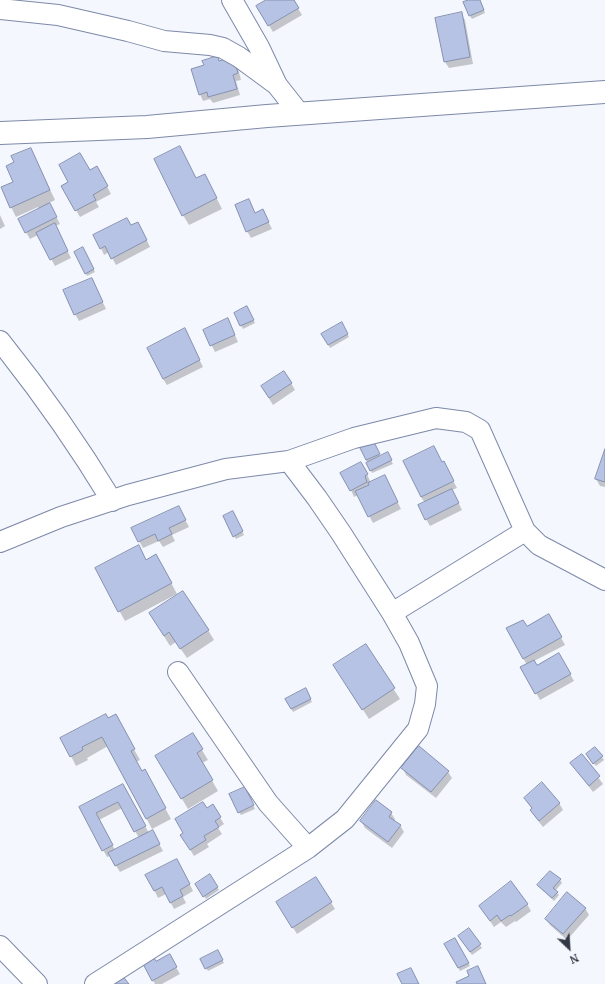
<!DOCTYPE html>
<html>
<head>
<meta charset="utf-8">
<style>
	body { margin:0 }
	#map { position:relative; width:605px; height:984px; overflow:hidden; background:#f4f7fd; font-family:"PT Serif",serif }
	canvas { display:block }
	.north { position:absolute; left:549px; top:928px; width:40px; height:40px; -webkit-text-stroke:3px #f4f7fd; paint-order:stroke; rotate:155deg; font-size:11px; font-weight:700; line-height:16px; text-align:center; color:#333845 }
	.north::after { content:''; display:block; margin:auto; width:14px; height:18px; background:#333845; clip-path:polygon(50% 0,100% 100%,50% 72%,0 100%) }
</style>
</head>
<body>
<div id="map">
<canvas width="605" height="984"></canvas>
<div class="north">N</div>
</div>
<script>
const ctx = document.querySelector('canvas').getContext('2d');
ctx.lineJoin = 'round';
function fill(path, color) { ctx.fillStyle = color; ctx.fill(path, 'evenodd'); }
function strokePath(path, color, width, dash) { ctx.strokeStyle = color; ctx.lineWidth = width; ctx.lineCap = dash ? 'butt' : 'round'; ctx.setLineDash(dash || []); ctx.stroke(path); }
fill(new Path2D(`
	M 268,0 L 293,0 L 302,15 L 273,32 L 257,6 Z
	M 471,0 L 480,0 L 485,13 L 472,19 L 470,16 Z
	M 461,13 L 465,20 L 473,64 L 449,68 L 445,62 Z
	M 218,57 L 220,62 L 237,64 L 241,80 L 236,81 L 240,95 L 213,103 L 210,99 L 203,101 L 200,94 L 205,66 Z
	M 180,147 L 196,179 L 210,185 L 222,209 L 189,225 L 183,215 Z
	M 31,149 L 55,200 L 49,203 L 60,224 L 55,226 L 71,258 L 55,266 L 38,235 L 30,239 L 26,232 L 39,209 L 38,207 L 16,217 L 11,207 L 14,182 L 15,163 Z
	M 97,168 L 111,194 L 96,202 L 99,207 L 80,217 L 62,186 Z
	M 263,211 L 272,229 L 251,238 L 247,231 L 255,214 Z
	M 0,215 L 5,226 L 0,229 Z
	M 131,227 L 142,230 L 150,247 L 116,265 L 109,252 L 104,255 L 101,248 Z
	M 83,248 L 95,272 L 87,276 L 86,273 Z
	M 95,286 L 106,309 L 79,321 L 75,314 Z
	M 247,307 L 255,323 L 243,329 L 235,313 Z
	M 341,323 L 349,337 L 330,348 L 323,334 Z
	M 231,326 L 238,342 L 215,352 L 204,330 Z
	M 188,336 L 203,367 L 167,385 L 163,379 Z
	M 291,383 L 295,390 L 273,405 L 262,387 Z
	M 373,443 L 380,457 L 387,453 L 393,464 L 372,473 L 361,449 Z
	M 605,452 L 605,487 L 600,486 L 596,479 Z
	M 442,463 L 447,469 L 457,488 L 452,490 L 462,510 L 430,526 L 426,519 L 425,503 L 421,497 Z
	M 365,470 L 371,483 L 388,483 L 401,509 L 373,523 L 358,495 L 354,497 L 351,490 Z
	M 233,512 L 244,535 L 236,539 L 234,536 Z
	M 182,514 L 189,527 L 172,535 L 175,541 L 163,547 L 159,541 L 143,548 L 139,541 Z
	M 146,561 L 162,565 L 177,594 L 125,621 L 96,569 Z
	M 150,614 L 208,630 L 214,640 L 187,658 L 176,642 L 170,646 Z
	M 549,615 L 565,645 L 534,661 L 537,666 L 563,661 L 574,681 L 540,700 L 522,668 L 527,665 L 523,658 L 526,628 Z
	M 365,645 L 400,699 L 369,719 L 340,675 Z
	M 305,689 L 312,702 L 293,712 L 286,699 Z
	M 108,719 L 121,726 L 140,760 L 136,762 L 142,772 L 150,780 L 171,819 L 152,829 L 108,746 L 87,758 L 88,760 L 76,766 L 71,756 Z
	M 193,735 L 208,760 L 202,763 L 218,791 L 188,809 L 157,757 Z
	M 582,755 L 603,784 L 593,792 L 571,763 Z
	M 602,757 L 604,760 L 596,766 L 589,758 Z
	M 403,768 L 448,772 L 452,778 L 436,798 L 406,775 Z
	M 122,785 L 149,833 L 156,838 L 163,851 L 120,872 L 110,856 L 107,857 L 80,808 ZM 122,808 L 139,838 L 115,850 L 99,820 Z
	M 247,791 L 255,809 L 241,815 L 239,812 Z
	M 525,798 L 559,803 L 563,810 L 543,827 L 535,817 L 531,811 L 532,809 Z
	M 212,805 L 224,824 L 218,828 L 222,834 L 207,844 L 209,847 L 194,856 L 181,835 Z
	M 391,813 L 395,819 L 394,821 L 400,825 L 404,832 L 392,848 L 365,828 L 361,821 Z
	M 181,867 L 193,891 L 183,897 L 186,903 L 174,909 L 166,894 L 158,898 L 147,875 Z
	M 210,876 L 219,890 L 206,899 L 197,884 Z
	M 316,878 L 335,909 L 297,934 L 281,909 Z
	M 560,880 L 562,883 L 555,891 L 559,895 L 554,901 L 538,886 Z
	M 527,904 L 531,911 L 516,922 L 515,921 L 506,927 L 501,922 L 494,927 L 480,906 Z
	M 585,908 L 589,915 L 567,940 L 550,925 L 546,919 Z
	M 469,929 L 482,948 L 472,955 L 461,940 Z
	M 455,940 L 470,966 L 460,971 L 446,944 Z
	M 218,951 L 224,963 L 208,971 L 201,959 Z
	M 169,956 L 180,974 L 162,984 L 155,984 L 143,963 L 156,963 Z`), '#0003');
const building = new Path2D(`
	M 266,0 L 294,0 L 299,8 L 268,26 L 256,6 Z
	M 469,0 L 480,0 L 484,10 L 469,16 L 463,2 Z
	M 462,12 L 470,57 L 444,62 L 435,18 Z
	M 218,56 L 219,61 L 233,57 L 238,73 L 233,75 L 237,89 L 208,97 L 207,92 L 199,95 L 191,69 L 204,65 L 202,61 Z
	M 180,146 L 196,178 L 205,174 L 217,198 L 182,216 L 154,159 Z
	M 31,148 L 50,190 L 10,208 L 1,187 L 13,182 L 6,166 L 14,162 L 11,156 Z
	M 80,153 L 90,170 L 97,166 L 108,186 L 93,195 L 96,200 L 75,211 L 61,186 L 68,182 L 59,165 Z
	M 249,199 L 255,213 L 263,209 L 269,222 L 246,232 L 235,205 Z
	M 50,203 L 57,217 L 25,233 L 18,219 Z
	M 127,218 L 131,225 L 138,222 L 147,240 L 111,259 L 105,246 L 100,249 L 93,235 Z
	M 55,223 L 68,251 L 50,260 L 36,233 Z
	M 83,247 L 94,269 L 85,274 L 74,252 Z
	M 92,278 L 103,302 L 74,315 L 63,290 Z
	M 247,306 L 254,320 L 240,326 L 234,313 Z
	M 228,318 L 235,335 L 210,346 L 203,330 Z
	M 342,322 L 348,334 L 328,345 L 321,334 Z
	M 185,328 L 200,360 L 163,379 L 147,348 Z
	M 284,371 L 292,383 L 269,398 L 261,386 Z
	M 374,442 L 380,454 L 366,460 L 360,448 Z
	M 434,446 L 442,462 L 444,461 L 454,481 L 421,497 L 403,461 Z
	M 605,449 L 605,482 L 595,479 Z
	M 388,452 L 392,460 L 370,471 L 366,463 Z
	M 361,462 L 368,474 L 365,476 L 367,482 L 350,491 L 340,473 Z
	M 385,475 L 398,502 L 368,517 L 355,491 L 369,485 L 368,483 Z
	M 452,489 L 459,503 L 425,520 L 418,505 Z
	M 179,506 L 186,520 L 169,528 L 172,534 L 158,541 L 155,534 L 138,542 L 131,528 Z
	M 233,511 L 243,531 L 233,537 L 223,516 Z
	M 139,545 L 146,560 L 156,554 L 172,583 L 118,612 L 95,568 Z
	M 183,591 L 209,630 L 180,649 L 169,632 L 164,636 L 149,613 Z
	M 549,614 L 562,637 L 523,659 L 506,628 L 523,620 L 527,626 Z
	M 366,644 L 395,688 L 362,710 L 333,665 Z
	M 559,653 L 571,674 L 535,694 L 520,667 L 534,660 L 537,665 Z
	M 306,688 L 311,699 L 291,709 L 285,699 Z
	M 106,714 L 108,718 L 116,714 L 135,749 L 131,751 L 142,771 L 145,769 L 166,808 L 146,819 L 102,737 L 82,747 L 83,750 L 70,757 L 60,738 Z
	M 193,733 L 203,749 L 197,753 L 213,780 L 181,799 L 155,756 Z
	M 419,746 L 449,771 L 431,792 L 401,768 Z
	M 595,747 L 603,756 L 593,764 L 586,754 Z
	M 582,754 L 600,776 L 589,786 L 570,763 Z
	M 542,782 L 560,803 L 539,821 L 530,810 L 532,808 L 524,798 Z
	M 123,784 L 146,826 L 134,832 L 118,802 L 96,813 L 113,845 L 102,851 L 79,807 Z
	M 245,787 L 254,805 L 238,813 L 229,794 Z
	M 376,800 L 392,812 L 389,817 L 401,825 L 388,842 L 360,821 Z
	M 203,802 L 207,808 L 213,804 L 221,817 L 215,821 L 219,827 L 204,836 L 206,840 L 190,850 L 180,835 L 183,833 L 175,819 Z
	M 153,830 L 160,844 L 115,866 L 108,853 Z
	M 177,859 L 190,884 L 180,890 L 183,896 L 170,903 L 162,887 L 154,891 L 145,875 Z
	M 550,871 L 561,879 L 553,888 L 558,892 L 552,898 L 537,885 Z
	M 210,874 L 218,887 L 203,897 L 195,884 Z
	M 316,877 L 332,902 L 292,928 L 276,902 Z
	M 511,881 L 528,904 L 511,916 L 510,915 L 501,921 L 497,915 L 490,921 L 479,906 Z
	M 567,892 L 586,908 L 563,934 L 545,919 Z
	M 469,928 L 481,944 L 470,952 L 458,936 Z
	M 455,938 L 469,963 L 458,968 L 444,944 Z
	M 218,950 L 223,960 L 205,969 L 200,959 Z
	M 170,954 L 177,967 L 152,981 L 142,962 L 153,956 L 156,961 Z
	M 478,966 L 486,984 L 457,984 L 456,982 L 469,976 L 467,971 Z
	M 411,968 L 419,984 L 402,984 L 397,974 Z
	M 121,974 L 129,984 L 108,984 Z`);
fill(building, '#b6c3e4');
strokePath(building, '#8591b0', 1);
const minor = new Path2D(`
	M 232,0 L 259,47 L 277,85 L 299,113
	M 0,9 L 58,15 L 128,31 L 164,41 L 210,45 L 223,48 L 239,57 L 277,85
	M 0,341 C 41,392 78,445 112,501
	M 289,461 L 354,438 L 436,418 L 466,422 L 480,430 L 525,531 L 539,545 L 605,580
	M 0,542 L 61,517 L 128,495 L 226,469 L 289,461 L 317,498 L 341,533 L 392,613 L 409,643 L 427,686 L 425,704 L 418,729 L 345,819 L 308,848 L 95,984
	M 392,613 L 525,531
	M 178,672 L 268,803 L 308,848
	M 0,946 L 37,984`);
const tertiary = new Path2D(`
	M 0,133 L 147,127 L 267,116 L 605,92`);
strokePath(minor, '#7d89a8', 22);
strokePath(tertiary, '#7d89a8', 24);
strokePath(minor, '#fff', 20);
strokePath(tertiary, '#fff', 22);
</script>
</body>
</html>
